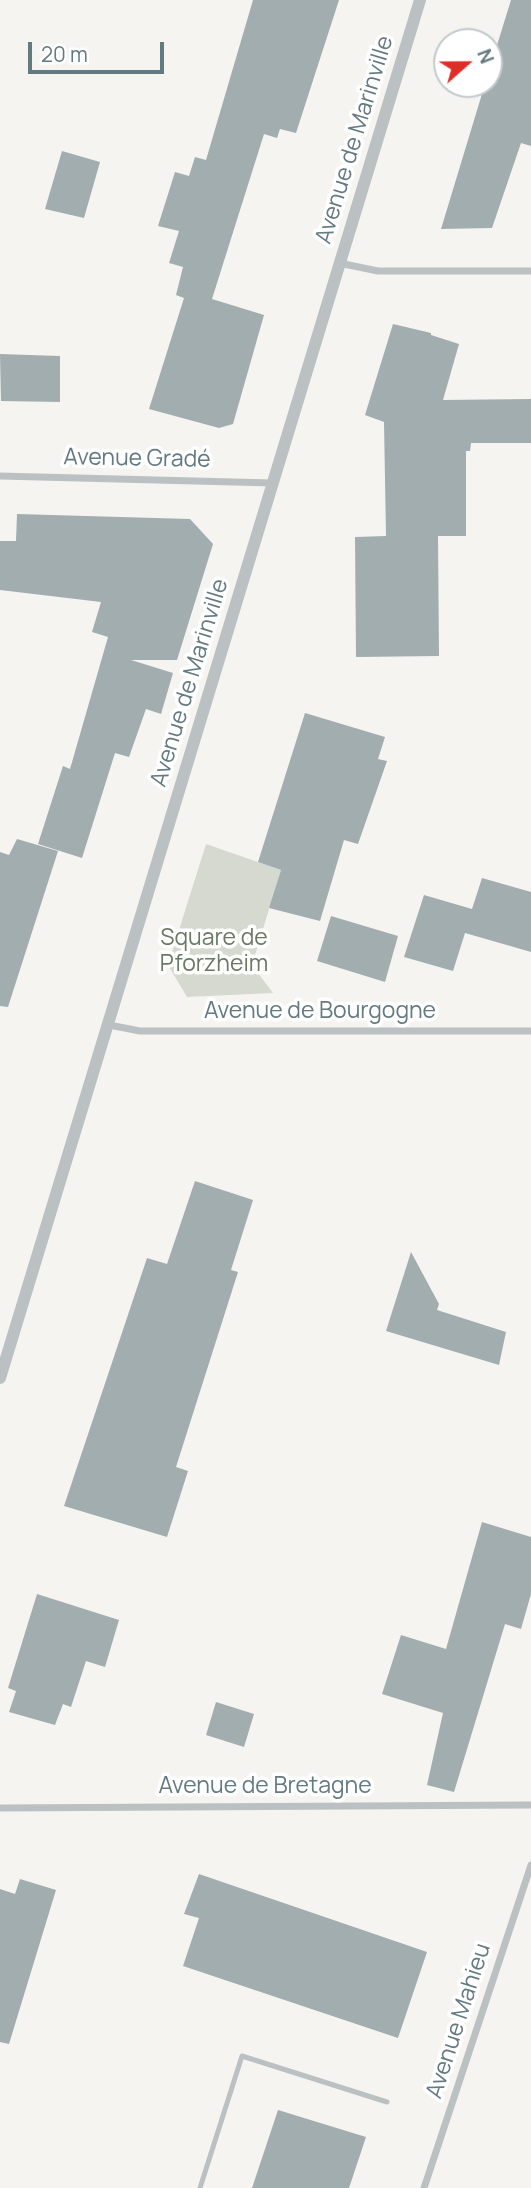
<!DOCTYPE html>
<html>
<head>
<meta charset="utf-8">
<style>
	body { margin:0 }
	#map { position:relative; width:531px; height:2188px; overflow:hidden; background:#f5f4f1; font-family:Manrope,sans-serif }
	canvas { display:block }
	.north { position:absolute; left:433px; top:28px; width:70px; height:70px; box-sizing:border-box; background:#fff; border:2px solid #c1cacd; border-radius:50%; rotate:69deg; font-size:19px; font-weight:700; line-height:28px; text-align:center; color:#647a81 }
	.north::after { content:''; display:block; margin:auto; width:24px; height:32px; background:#dd2f28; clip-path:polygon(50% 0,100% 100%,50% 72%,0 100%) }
	.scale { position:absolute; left:28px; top:42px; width:136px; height:32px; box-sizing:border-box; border:4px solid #647a81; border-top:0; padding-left:9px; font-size:21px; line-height:24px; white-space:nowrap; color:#647a81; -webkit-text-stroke:5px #fff; paint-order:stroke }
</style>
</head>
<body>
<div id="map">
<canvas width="531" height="2188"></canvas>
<div class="north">N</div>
<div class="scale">20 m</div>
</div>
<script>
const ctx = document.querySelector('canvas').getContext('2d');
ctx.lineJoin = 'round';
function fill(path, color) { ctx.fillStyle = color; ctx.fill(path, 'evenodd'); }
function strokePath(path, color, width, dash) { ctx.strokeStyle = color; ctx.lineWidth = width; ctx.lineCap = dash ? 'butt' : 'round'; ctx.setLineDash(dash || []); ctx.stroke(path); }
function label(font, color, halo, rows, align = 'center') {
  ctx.font = font + ' Manrope,sans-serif'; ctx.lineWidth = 7; ctx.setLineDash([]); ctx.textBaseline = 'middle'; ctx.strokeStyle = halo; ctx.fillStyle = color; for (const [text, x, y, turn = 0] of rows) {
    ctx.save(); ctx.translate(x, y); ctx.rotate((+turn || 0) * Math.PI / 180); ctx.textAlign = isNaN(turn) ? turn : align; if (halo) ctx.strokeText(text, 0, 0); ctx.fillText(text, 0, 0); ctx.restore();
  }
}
fill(new Path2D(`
	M 206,844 L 281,870 L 252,965 L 273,993 L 187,997 L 168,965 Z`), '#d5d9d0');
fill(new Path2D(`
	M 253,0 L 339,0 L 296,133 L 280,129 L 277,138 L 264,134 L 212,299 L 264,315 L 233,424 L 219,428 L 149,409 L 184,298 L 176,295 L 183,267 L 169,263 L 179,231 L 158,226 L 175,172 L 189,176 L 195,157 L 206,160 Z
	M 511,0 L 531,0 L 531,146 L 521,143 L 492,228 L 441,229 L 485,84 L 489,84 L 489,71 Z
	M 62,151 L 100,162 L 84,218 L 45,209 Z
	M 393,324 L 431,333 L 431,335 L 459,344 L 443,400 L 531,399 L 531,443 L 471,443 L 470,451 L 466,451 L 466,536 L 438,536 L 439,656 L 356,657 L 355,537 L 386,536 L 384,422 L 365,415 Z
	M 0,354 L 60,356 L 60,402 L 1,401 Z
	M 17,514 L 190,519 L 213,544 L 177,660 L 131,660 L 173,673 L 161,714 L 146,709 L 129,757 L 115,753 L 82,858 L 38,844 L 63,766 L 70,769 L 108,637 L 92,632 L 101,602 L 0,590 L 0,541 L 16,541 Z
	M 305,713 L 385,737 L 378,759 L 387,761 L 358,844 L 344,840 L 320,921 L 269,908 L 281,870 L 258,862 Z
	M 17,839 L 58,851 L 8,1007 L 0,1006 L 0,852 L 9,855 Z
	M 482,878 L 531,892 L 531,952 L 465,933 L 453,971 L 404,957 L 424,895 L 472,909 Z
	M 331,916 L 398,936 L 385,982 L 317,961 Z
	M 195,1181 L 253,1200 L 231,1270 L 238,1272 L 176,1467 L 188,1471 L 167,1537 L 64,1506 L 147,1258 L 167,1264 Z
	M 411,1252 L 439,1304 L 437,1310 L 506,1332 L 499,1365 L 386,1331 Z
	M 482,1522 L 531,1537 L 531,1594 L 521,1629 L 505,1624 L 454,1792 L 427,1785 L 443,1713 L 382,1694 L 401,1635 L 446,1649 Z
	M 37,1594 L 119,1620 L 105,1667 L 86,1661 L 71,1707 L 63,1704 L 55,1725 L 9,1712 L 16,1691 L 8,1688 Z
	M 216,1702 L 254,1714 L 244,1747 L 206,1735 Z
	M 199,1874 L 427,1952 L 398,2038 L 183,1966 L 199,1918 L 184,1914 Z
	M 20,1879 L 56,1890 L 9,2044 L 0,2042 L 0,1889 L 15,1894 Z
	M 278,2110 L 366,2137 L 349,2188 L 252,2188 Z`), '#a2adb0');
strokePath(new Path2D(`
	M 200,2188 L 242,2056 L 387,2102`), '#bbc1c3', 5);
strokePath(new Path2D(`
	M 339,263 L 378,271 L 531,271
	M 0,476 L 273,483
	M 109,1025 L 140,1031 L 531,1031
	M 0,1808 L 531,1805
	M 424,2188 L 531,1865`), '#bbc1c3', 7);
strokePath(new Path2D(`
	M 0,1378 L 420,0`), '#bbc1c3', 12);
label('23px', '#647a81', '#fff', [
	["Avenue de Marinville",355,140,-73],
	["Avenue Gradé",137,459,1],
	["Avenue de Marinville",190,683,-73],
	["Avenue de Bourgogne",320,1012],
	["Avenue de Bretagne",265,1787],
	["Avenue Mahieu",459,2021,-72]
]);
label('23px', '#6b7863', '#fff', [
	["Square de",214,939],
	["Pforzheim",214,965]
]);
</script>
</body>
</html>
